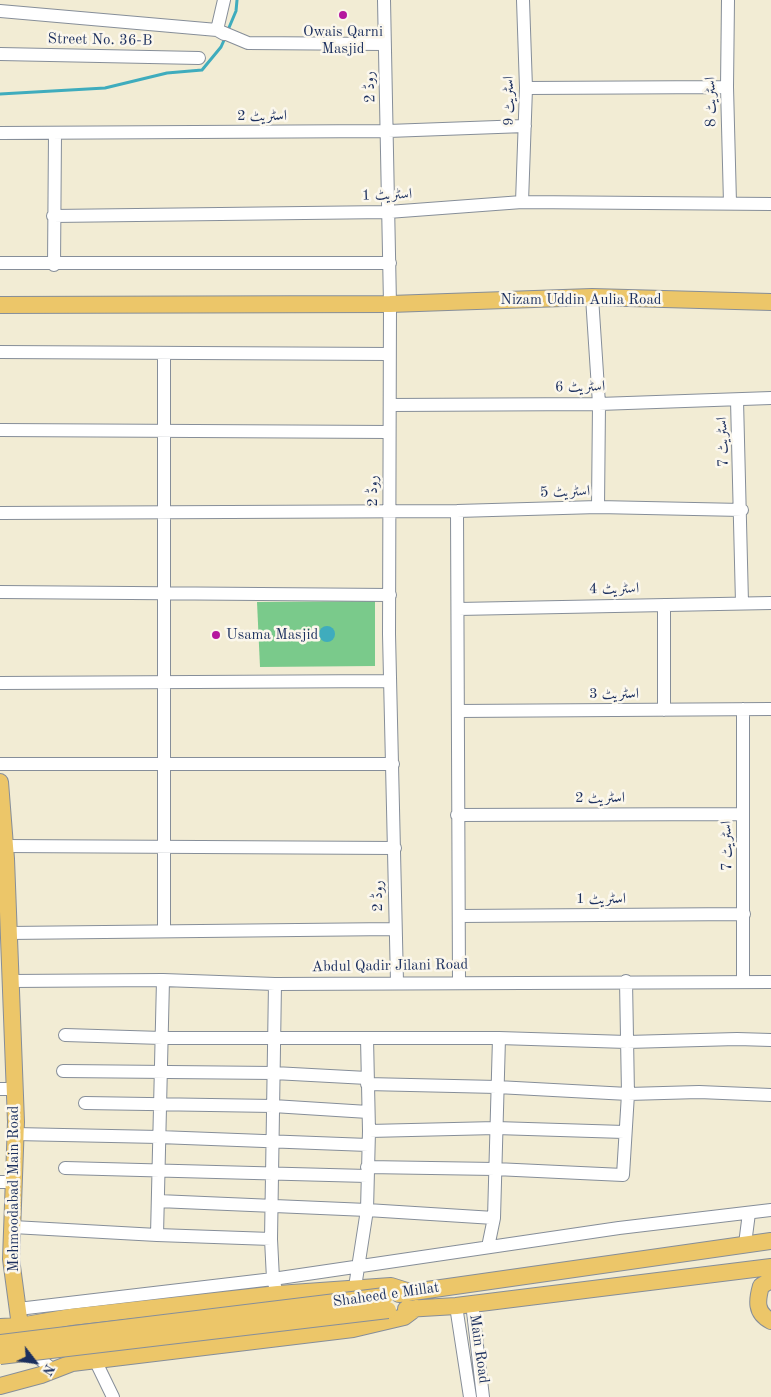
<!DOCTYPE html>
<html>
<head>
<meta charset="utf-8">
<style>
	body { margin:0 }
	#map { position:relative; width:771px; height:1397px; overflow:hidden; background:#f2ecd4; font-family:"Old Standard TT",serif }
	canvas { display:block }
	.north { position:absolute; left:10px; top:1337px; width:50px; height:50px; -webkit-text-stroke:4px #fbf7ec; paint-order:stroke; rotate:120deg; font-size:14px; font-weight:700; line-height:20px; text-align:center; color:#1b2f5e }
	.north::after { content:''; display:block; margin:auto; width:18px; height:22px; background:#1b2f5e; clip-path:polygon(50% 0,100% 100%,50% 72%,0 100%) }
</style>
</head>
<body>
<div id="map">
<canvas width="771" height="1397"></canvas>
<div class="north">N</div>
</div>
<script>
const ctx = document.querySelector('canvas').getContext('2d');
ctx.lineJoin = 'round';
function fill(path, color) { ctx.fillStyle = color; ctx.fill(path, 'evenodd'); }
function strokePath(path, color, width, dash) { ctx.strokeStyle = color; ctx.lineWidth = width; ctx.lineCap = dash ? 'butt' : 'round'; ctx.setLineDash(dash || []); ctx.stroke(path); }
function label(font, color, halo, rows, align = 'center') {
  ctx.font = font + ' "Old Standard TT",Amiri,serif'; ctx.lineWidth = 5; ctx.setLineDash([]); ctx.textBaseline = 'middle'; ctx.strokeStyle = halo; ctx.fillStyle = color; for (const [text, x, y, turn = 0] of rows) {
    ctx.save(); ctx.translate(x, y); ctx.rotate((+turn || 0) * Math.PI / 180); ctx.textAlign = isNaN(turn) ? turn : align; if (halo) ctx.strokeText(text, 0, 0); ctx.fillText(text, 0, 0); ctx.restore();
  }
}
fill(new Path2D(`
	M 375,601 L 375,666 L 260,667 L 257,602 Z`), '#7aca8b');
fill(new Path2D(`
	M319 634a8 8 0 1 1 16 0a8 8 0 1 1-16 0Z`), '#3facbd');
strokePath(new Path2D(`
	M 228,30 L 236,11 L 237,0
	M 0,94 L 105,88 L 167,73 L 202,70 L 221,47 L 225,38`), '#3facbd', 3);
const minor = new Path2D(`
	M 224,0 L 217,30 L 224,34
	M 384,0 L 390,304 L 389,634 L 397,982
	M 728,0 L 727,87 L 730,203
	M 0,11 L 217,30 L 248,43 L 384,44
	M 0,54 L 199,58
	M 526,88 L 727,87
	M 0,133 L 388,131 L 525,126
	M 522,202 L 526,88 L 523,0
	M 53,216 L 388,212 L 522,202 L 771,204
	M 0,263 L 390,263
	M 54,265 L 55,134
	M 592,297 L 599,404 L 598,507
	M 0,352 L 389,354
	M 164,353 L 164,931
	M 737,400 L 742,603
	M 390,405 L 599,404 L 771,398
	M 0,430 L 389,432
	M 457,511 L 459,981
	M 0,513 L 457,511 L 598,507 L 742,510
	M 0,592 L 390,595
	M 458,609 L 771,603
	M 0,683 L 390,681
	M 664,710 L 664,605
	M 458,711 L 771,709
	M 0,764 L 393,764
	M 457,815 L 743,814
	M 5,846 L 395,848
	M 459,916 L 744,914
	M 8,933 L 394,929
	M 10,981 L 163,980 L 275,984 L 771,982
	M 743,982 L 743,709
	M 65,1035 L 162,1038 L 499,1038 L 627,1042 L 737,1039 L 771,1040
	M 63,1071 L 274,1073 L 367,1078
	M 367,1084 L 497,1087 L 628,1094 L 699,1092 L 771,1095
	M 0,1089 L 14,1089
	M 85,1103 L 273,1106 L 368,1112
	M 369,1131 L 496,1128 L 624,1132
	M 15,1134 L 159,1137 L 368,1145
	M 367,1167 L 495,1169 L 623,1175 L 628,1094 L 626,981
	M 65,1168 L 367,1176
	M 0,1182 L 14,1182
	M 158,1201 L 367,1210 L 494,1218
	M 13,1227 L 157,1235 L 271,1239
	M 157,1235 L 163,980
	M 745,1244 L 749,1213
	M 488,1247 L 494,1218 L 499,1038
	M 275,1286 L 273,1279 L 271,1239 L 275,984
	M 355,1287 L 367,1210 L 369,1131 L 367,1038
	M 472,1303 L 483,1397
	M 456,1306 L 470,1397
	M 18,1309 L 273,1279 L 619,1228 L 771,1210
	M 27,1348 L 53,1370
	M 96,1362 L 113,1397`);
const major = new Path2D(`
	M 0,305 L 390,304 L 592,297 L 771,302
	M 0,782 L 6,859 L 16,1122 L 11,1259 L 20,1326 L 9,1351
	M 771,1280 L 761,1286 C 757,1300 755,1313 771,1321
	M 399,1294 L 771,1241
	M 406,1309 L 456,1306 L 771,1267
	M 0,1327 L 20,1326 L 71,1317 L 278,1294 L 391,1286 L 410,1292
	M 0,1386 L 41,1375 L 72,1363 L 353,1329 L 404,1317 L 416,1308`);
strokePath(minor, '#868e99', 14);
strokePath(major, '#868e99', 18);
strokePath(minor, '#fff', 12);
strokePath(major, '#ecc669', 16);
const majorBridge = new Path2D(`
	M 0,1343 L 385,1296
	M 0,1356 L 388,1310`);
strokePath(majorBridge, '#868e99', 18, []);
strokePath(majorBridge, '#ecc669', 16);
for (const [x, y, r, color] of [
	[343,15,5,"#b5179e"],
	[216,635,5,"#b5179e"]
]) { const dot = new Path2D(); dot.arc(x, y, r, 0, 2 * Math.PI); ctx.fillStyle = color; ctx.fill(dot); strokePath(dot, '#fbf7ec', 2); }
label('15px', '#1b2f5e', '#fbf7ec', [
	["Owais Qarni",343,32],
	["Masjid",343,49],
	["Usama Masjid",226,635,"left"]
]);
label('15px', '#1b2f5e', '#fbf7ec', [
	["Street No. 36-B",100,40,1],
	["روڈ 2",370,87,-92],
	["اسٹریٹ 9",509,101,-90],
	["اسٹریٹ 8",711,102,-91],
	["اسٹریٹ 2",262,116],
	["اسٹریٹ 1",387,195,-2],
	["Nizam Uddin Aulia Road",581,300],
	["اسٹریٹ 6",580,387,-1],
	["اسٹریٹ 7",723,442,-92],
	["روڈ 2",373,491,-90],
	["اسٹریٹ 5",565,492,-2],
	["اسٹریٹ 4",614,589,-1],
	["اسٹریٹ 3",614,694],
	["اسٹریٹ 2",600,798],
	["اسٹریٹ 7",727,846,-91],
	["روڈ 2",378,896,-90],
	["اسٹریٹ 1",601,899],
	["Abdul Qadir Jilani Road",390,966,-1],
	["Mehmoodabad Main Road",14,1189,-90],
	["Shaheed e Millat",386,1295,-8],
	["Main Road",479,1349,82]
]);
</script>
</body>
</html>
